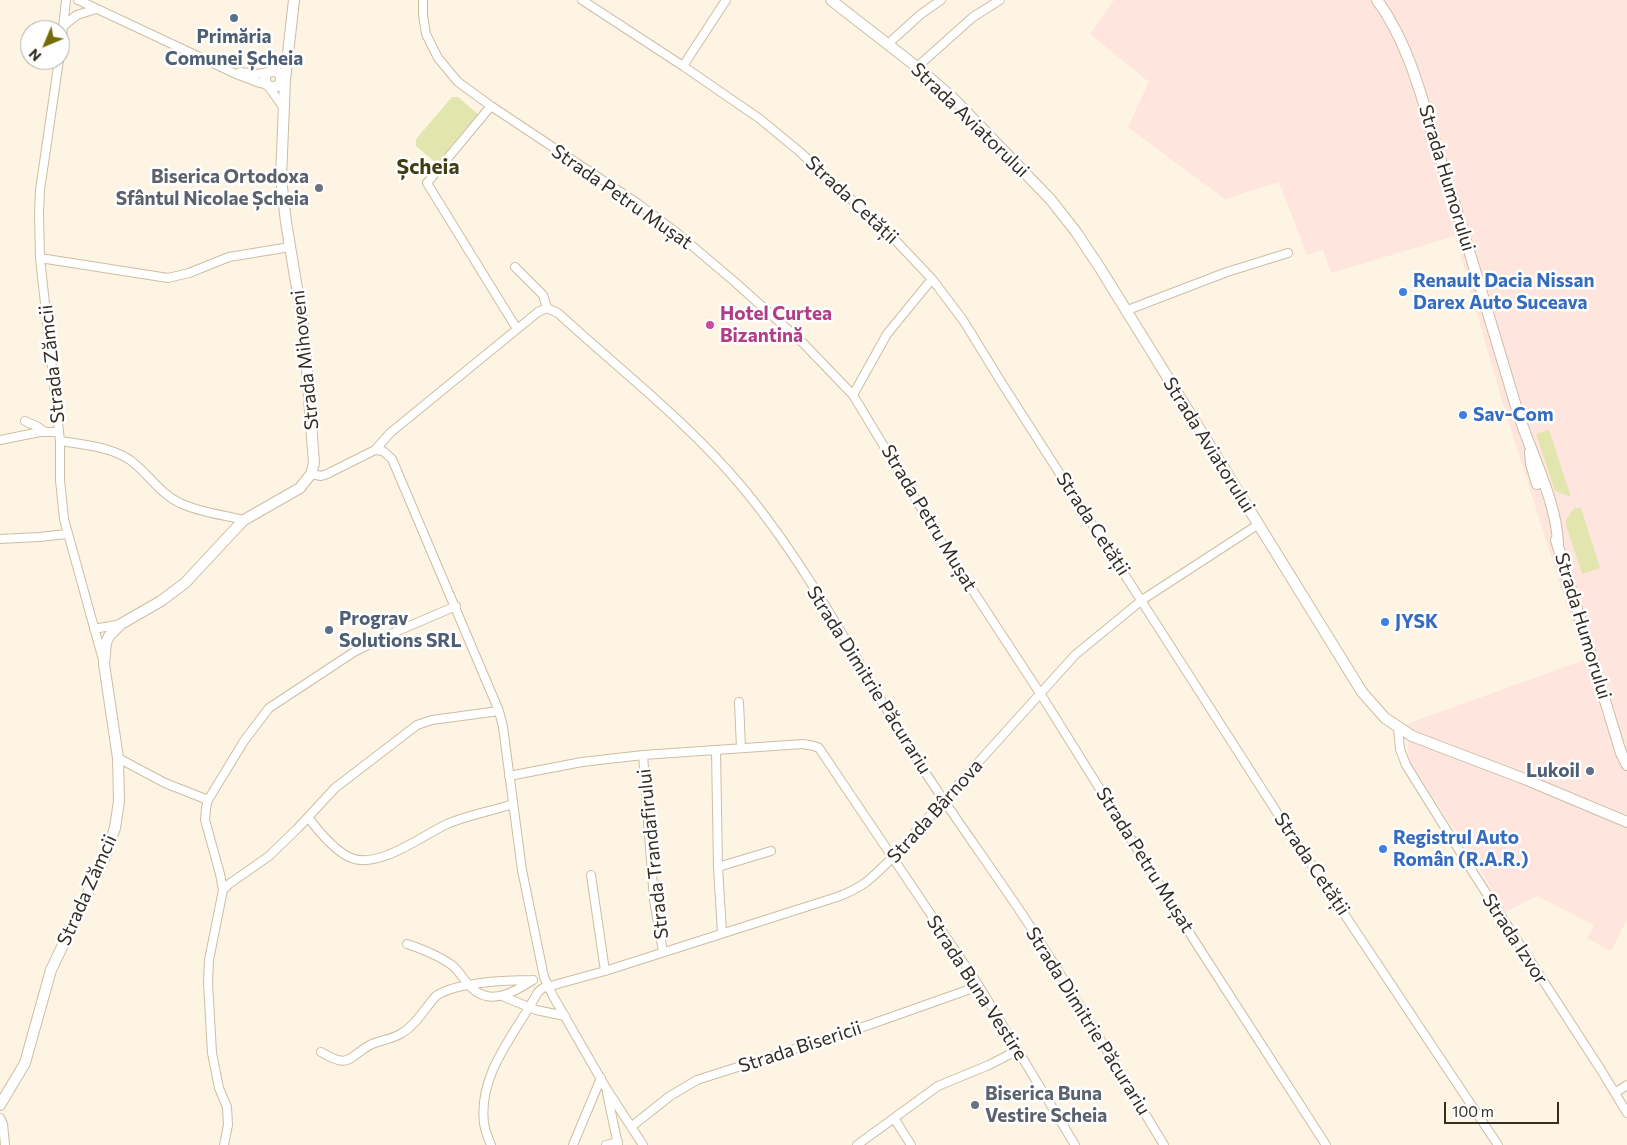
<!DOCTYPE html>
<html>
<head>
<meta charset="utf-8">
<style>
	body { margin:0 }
	#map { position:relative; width:1627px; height:1145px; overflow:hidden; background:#fdf4e3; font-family:Commissioner,sans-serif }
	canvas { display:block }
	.north { position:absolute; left:20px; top:20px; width:50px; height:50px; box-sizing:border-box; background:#fff; border:1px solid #adaba7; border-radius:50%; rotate:225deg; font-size:14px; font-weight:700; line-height:20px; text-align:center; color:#332d23 }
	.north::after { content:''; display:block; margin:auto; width:18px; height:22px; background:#746c08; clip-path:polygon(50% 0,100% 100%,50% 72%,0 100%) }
	.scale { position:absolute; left:1444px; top:1102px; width:115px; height:22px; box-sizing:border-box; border:2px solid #332d23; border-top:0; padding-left:6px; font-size:15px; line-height:18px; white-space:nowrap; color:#332d23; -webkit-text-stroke:4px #fff; paint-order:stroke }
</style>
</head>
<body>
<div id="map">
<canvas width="1627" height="1145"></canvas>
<div class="north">N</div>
<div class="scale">100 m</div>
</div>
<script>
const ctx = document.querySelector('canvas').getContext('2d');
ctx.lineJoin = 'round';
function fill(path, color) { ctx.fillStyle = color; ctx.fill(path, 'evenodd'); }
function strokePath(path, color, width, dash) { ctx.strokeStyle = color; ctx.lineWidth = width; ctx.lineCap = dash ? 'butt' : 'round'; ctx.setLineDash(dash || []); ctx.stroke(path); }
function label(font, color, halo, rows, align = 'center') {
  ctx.font = font + ' Commissioner,sans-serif'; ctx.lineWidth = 5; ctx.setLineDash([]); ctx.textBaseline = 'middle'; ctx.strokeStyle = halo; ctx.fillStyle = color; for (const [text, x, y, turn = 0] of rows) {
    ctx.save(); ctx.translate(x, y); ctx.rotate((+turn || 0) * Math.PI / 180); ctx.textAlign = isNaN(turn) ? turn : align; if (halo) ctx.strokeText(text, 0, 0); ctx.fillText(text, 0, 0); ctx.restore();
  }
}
fill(new Path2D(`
	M 1114,0 L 1627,0 L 1627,919 L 1611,951 L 1587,938 L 1594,925 L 1537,896 L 1505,912 L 1478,866 L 1408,759 L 1407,724 L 1584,660 L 1502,401 L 1455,236 L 1331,273 L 1323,250 L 1307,255 L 1279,182 L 1225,199 L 1128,127 L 1149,82 L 1090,34 Z`), '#fee5dd');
fill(new Path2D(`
	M 452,97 L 458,97 L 478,114 L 439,160 L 435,162 L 416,146 L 416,139 Z
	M 1549,430 L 1571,497 L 1555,491 L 1536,434 Z
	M 1575,508 L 1581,508 L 1600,568 L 1582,574 L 1565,522 L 1571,512 Z`), '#e2e6ae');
const minor = new Path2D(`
	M 78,0 L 236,74 L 260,83 L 266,84
	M 423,0 L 423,15 L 426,34 L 438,58 L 458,82 L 491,106 L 637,203 L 677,233 L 736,283 L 803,343 L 853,395 L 947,551 L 1045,701 L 1194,940 L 1326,1145
	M 582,0 L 683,66 L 760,119 L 800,152 L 897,242 L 932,279 L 963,320 L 1003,385 L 1285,825 L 1498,1145
	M 63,26 L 77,15 L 96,9
	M 888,44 L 921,14 L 941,0
	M 60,55 L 66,0
	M 59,60 L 40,190 L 39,213 L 40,258 L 60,441 L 60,480 L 64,519 L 103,660
	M 683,66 L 726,0
	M 917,67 L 973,17 L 1000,0
	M 272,71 L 288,55
	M 240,72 L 257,74 L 269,72
	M 269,87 L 283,107
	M 491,106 L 427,183 L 517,329
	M 40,258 L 168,278 L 189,273 L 229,257 L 290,247
	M 515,267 L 543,295 L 547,308
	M 547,308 L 558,313 C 620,370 689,423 743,488 C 810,569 859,666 914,755 C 950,812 991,867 1028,923 C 1075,996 1119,1071 1164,1145
	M 1125,311 L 1227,272 L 1288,253
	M 853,395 L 887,334 L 932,279
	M 25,421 L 38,427 L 45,432
	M 0,440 L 40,432 L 59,432
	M 60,441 C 82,444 111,447 130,460 C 148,473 160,494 180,503 C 198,512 224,515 244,520
	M 375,450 L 383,451 L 392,459 L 499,711 L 503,727 L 522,870 L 544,977 L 553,996 L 606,1088 L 643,1145
	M 375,450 L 390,433 L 538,312 L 547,308
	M 311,474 L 321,476 L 327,474 L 375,450
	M 0,539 L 39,537 L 67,534
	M 94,629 L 121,624
	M 739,702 L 741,748
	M 1398,728 L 1400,749 L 1406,765 L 1474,874 L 1601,1070 L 1627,1113
	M 716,750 L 718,867 L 722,933
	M 643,755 L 654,900 L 663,952
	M 118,758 L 165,783 L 208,800
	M 509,776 L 582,762 L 643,755 L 803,744 L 814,746 L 819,748 L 979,986 L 1075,1145
	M 308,817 C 319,832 333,849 349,857 C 377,871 423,835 447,824 C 468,815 492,811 513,804
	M 718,867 L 771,851
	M 591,875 L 605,971
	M 223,890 L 229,884 L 269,856 L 297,829 L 335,788 L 417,725 L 432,720 L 499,711
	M 407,944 C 422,949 440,956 453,966 C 461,973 465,983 473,989 C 492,1006 516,991 533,980
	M 502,996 L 536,1010 L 565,1016
	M 321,1052 C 351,1070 347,1057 372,1044 C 382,1040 393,1039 402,1033 C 416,1025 425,1008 436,996 C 456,982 508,980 533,980
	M 607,1093 L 618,1145
	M 1615,1093 L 1627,1085
	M 0,1118 L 3,1124 L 5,1145
	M 894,1118 L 911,1145
	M 631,1127 L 670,1096 L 697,1080 L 866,1026 L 979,986
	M 224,1145 L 228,1125 L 227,1107 L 219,1088 L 212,1053 L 208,982 L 209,960 L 223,890 L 220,874 L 205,820 L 206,808 L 208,800 L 244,741 L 269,708 L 354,652 L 386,636 L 456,606
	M 491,1145 C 488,1138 485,1130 484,1123 C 478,1073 516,1033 538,992 L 543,988 L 605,971 L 837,897 C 864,887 872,878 892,858 L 1075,655 L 1142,600 L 1259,524
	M 573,1145 L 601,1078
	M 606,1145 L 618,1142
	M 857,1145 L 938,1086 L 989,1065 L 1018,1050`);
const major = new Path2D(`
	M 831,0 L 917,67 L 952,97 L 1051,200 L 1076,232 L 1100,268 L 1362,692 L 1385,718 L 1412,736 L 1522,778 L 1627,822
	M 1377,0 C 1410,45 1423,102 1439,155 C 1467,241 1492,327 1518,413 C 1531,453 1557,503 1558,544
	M265 79a8 8 0 1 1 16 0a8 8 0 1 1-16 0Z
	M 1530,452 L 1531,464 L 1537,484
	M 1556,540 L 1621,753 L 1627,765
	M 0,1105 L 25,1063 L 51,970 L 104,859 L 115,828 L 119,801 L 118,758 L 104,664 L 106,643 L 109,636 L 121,624 L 161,601 L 185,583 L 238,526 L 244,520 L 300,488 L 311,474 L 314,463 L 304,331 L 286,222 L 281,178 L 285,80 L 294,0`);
strokePath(minor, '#cdbea3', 10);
strokePath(major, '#cdbea3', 12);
strokePath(minor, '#fff', 8);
strokePath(major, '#fff', 10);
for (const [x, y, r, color] of [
	[234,18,5,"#5c6f8a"],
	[319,188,5,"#6b7280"],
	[1403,292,5,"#3f7fe0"],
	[710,325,5,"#d1479c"],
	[1463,415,5,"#3f7fe0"],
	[1385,622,5,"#3f7fe0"],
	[329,630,5,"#5c6f8a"],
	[1590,771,5,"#5c6f8a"],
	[1383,849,5,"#3f7fe0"],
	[975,1105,5,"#6b7280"]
]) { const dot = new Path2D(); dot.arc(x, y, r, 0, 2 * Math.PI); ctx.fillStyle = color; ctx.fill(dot); strokePath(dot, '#fff', 2); }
label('bold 19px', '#4e5e75', '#fff', [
	["Primăria",234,37],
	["Comunei Șcheia",234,59],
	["Prograv",339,619,"left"],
	["Solutions SRL",339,641,"left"],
	["Lukoil",1580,771,"right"]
]);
label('19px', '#332d23', '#fff', [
	["Strada Aviatorului",970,120,44],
	["Strada Humorului",1447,178,73],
	["Strada Petru Mușat",622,197,35],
	["Strada Cetății",852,200,43],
	["Strada Mihoveni",305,360,-96],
	["Strada Zămcii",52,364,-96],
	["Strada Aviatorului",1209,445,58],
	["Strada Petru Mușat",929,518,59],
	["Strada Cetății",1093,524,57],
	["Strada Humorului",1583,626,73],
	["Strada Dimitrie Păcurariu",869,680,58],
	["Strada Bârnova",935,811,-48],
	["Strada Trandafirului",653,854,-96],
	["Strada Petru Mușat",1145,860,58],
	["Strada Cetății",1312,864,56],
	["Strada Zămcii",87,890,-66],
	["Strada Izvor",1515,939,57],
	["Strada Buna Vestire",977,988,57],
	["Strada Dimitrie Păcurariu",1088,1021,58],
	["Strada Bisericii",800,1047,-18]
]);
label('bold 19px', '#5b616d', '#fff', [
	["Biserica Ortodoxa",309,177],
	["Sfântul Nicolae Șcheia",309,199],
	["Biserica Buna",985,1094,"left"],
	["Vestire Scheia",985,1116,"left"]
], 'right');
label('bold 19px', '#366cbe', '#fff', [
	["Renault Dacia Nissan",1413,281],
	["Darex Auto Suceava",1413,303],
	["Sav-Com",1473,415],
	["JYSK",1395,622],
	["Registrul Auto",1393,838],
	["Român (R.A.R.)",1393,860]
], 'left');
label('bold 19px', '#b23c85', '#fff', [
	["Hotel Curtea",720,314],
	["Bizantină",720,336]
], 'left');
label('bold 21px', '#403d13', '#fff', [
	["Șcheia",428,167]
]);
</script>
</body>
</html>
